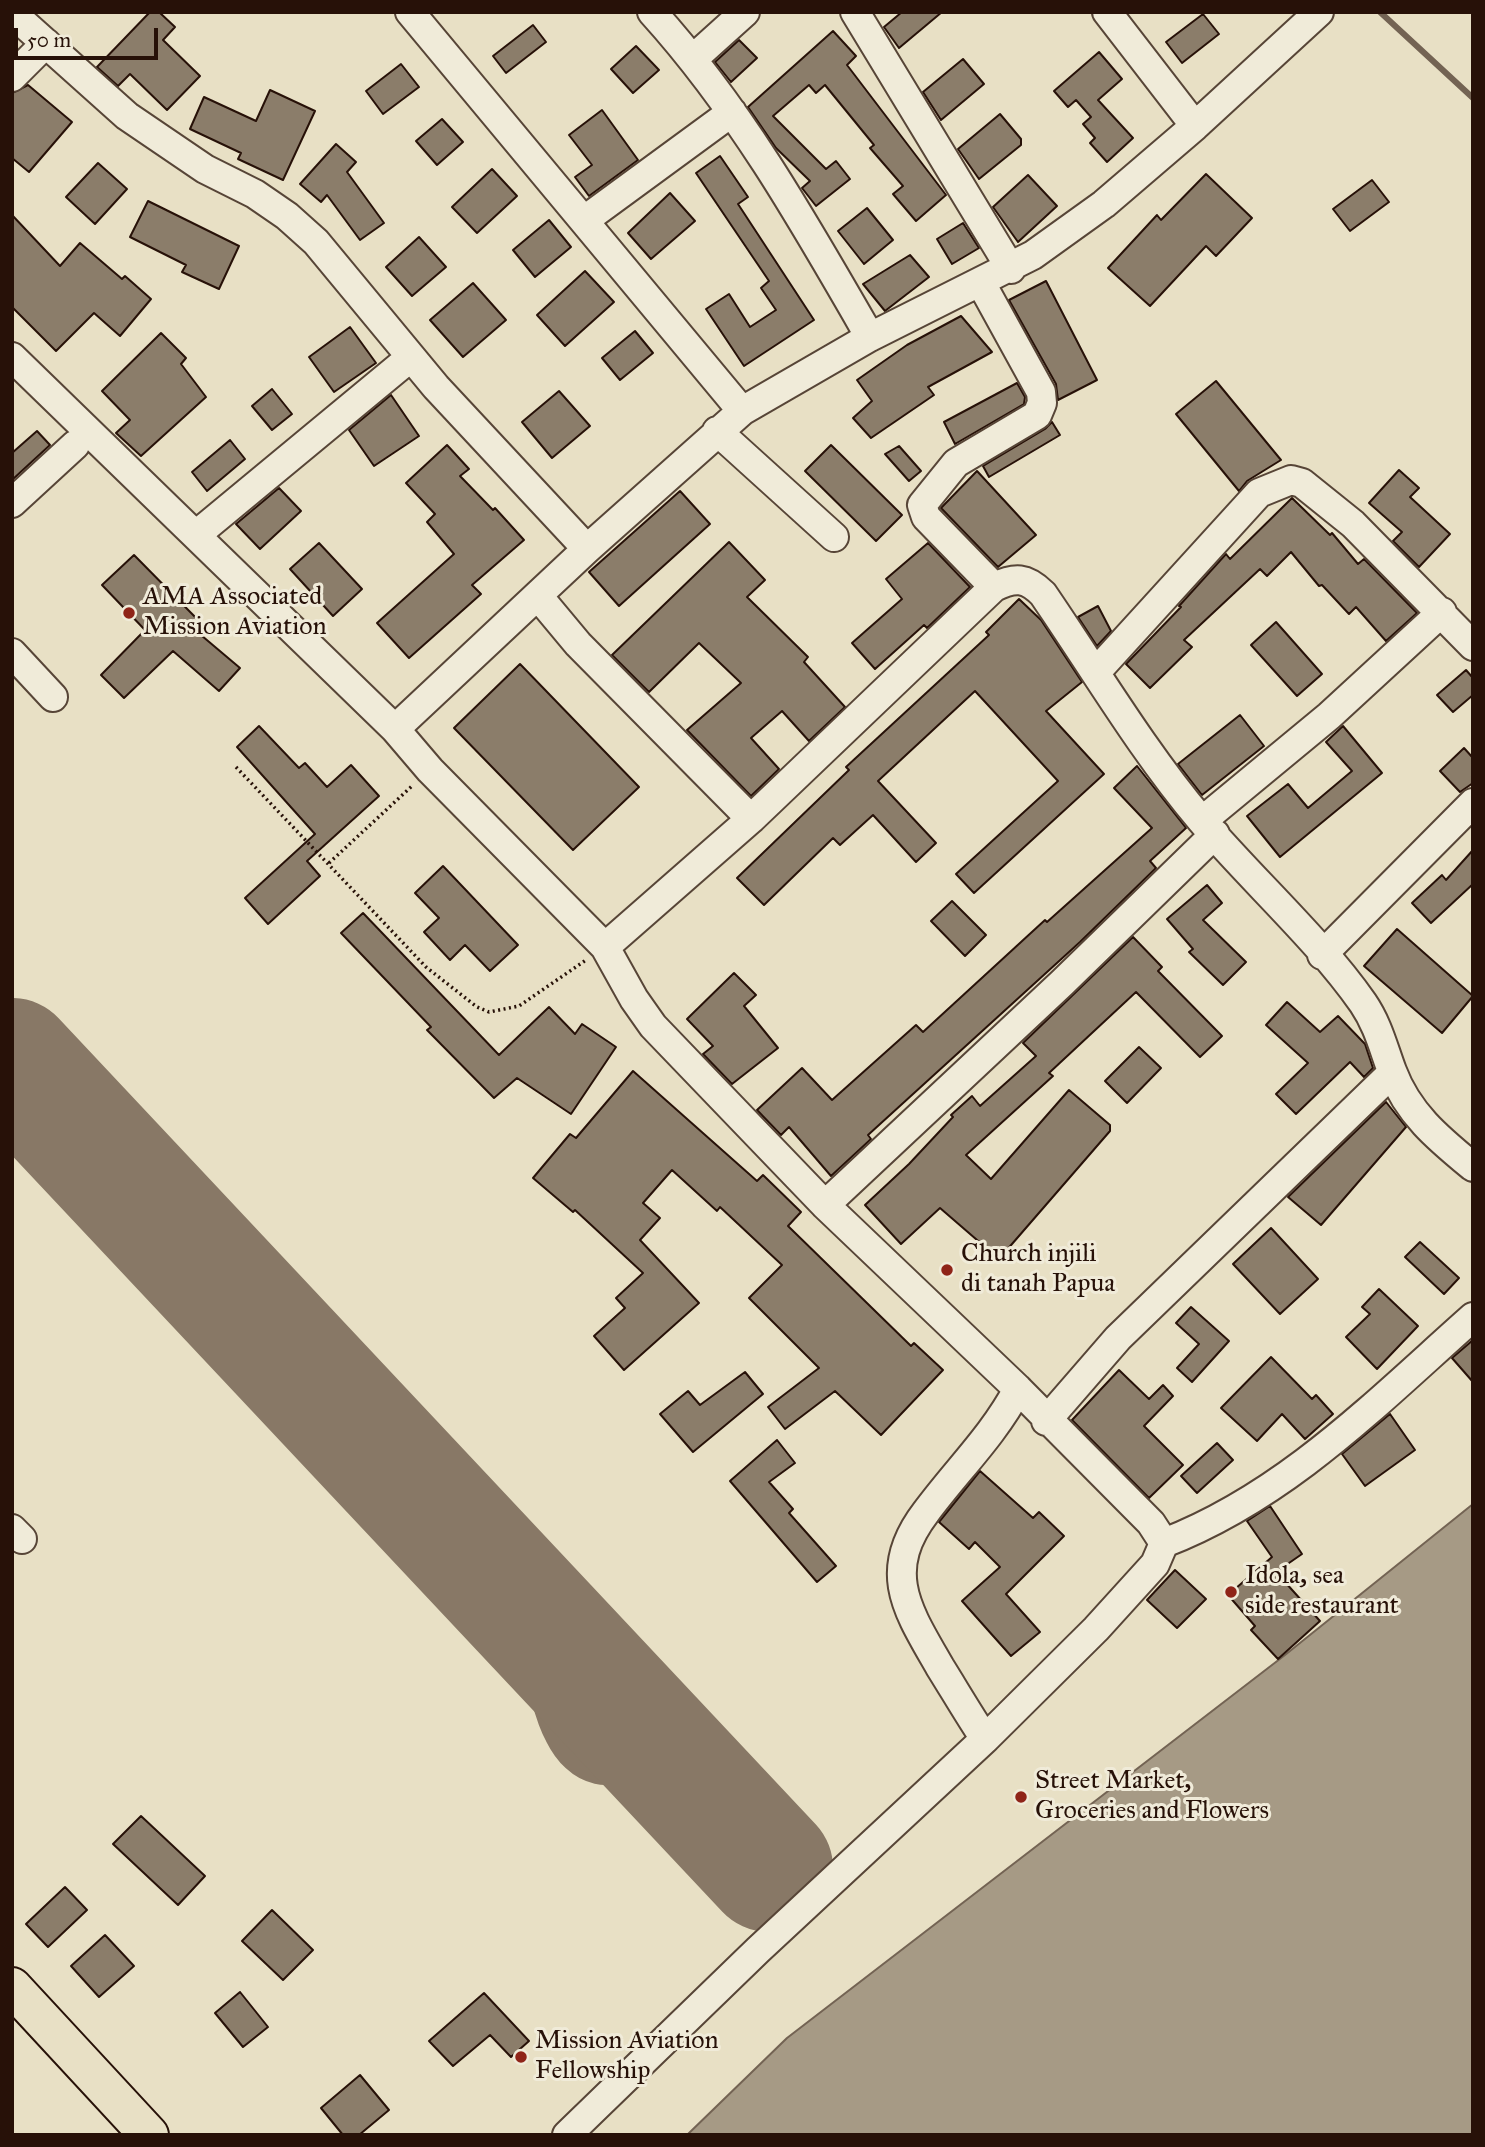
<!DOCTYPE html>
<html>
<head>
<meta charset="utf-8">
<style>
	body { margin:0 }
	#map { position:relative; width:1485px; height:2147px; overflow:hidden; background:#e8e0c5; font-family:"IM FELL Great Primer",serif }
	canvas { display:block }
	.frame { position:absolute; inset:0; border:14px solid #271108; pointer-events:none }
	.scale { position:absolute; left:14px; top:28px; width:144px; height:32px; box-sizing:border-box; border:4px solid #271108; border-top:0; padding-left:9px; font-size:21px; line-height:24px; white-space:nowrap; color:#271108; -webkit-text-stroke:5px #f0ebd9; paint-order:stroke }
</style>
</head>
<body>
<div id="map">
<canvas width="1485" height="2147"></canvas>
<div class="frame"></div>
<div class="scale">50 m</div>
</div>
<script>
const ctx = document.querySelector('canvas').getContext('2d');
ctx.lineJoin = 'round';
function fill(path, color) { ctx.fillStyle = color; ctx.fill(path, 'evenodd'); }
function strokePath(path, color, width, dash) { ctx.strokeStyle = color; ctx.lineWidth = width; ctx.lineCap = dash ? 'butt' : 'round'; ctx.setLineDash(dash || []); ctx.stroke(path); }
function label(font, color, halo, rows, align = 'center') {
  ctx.font = font + ' "IM FELL Great Primer",serif'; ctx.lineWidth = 6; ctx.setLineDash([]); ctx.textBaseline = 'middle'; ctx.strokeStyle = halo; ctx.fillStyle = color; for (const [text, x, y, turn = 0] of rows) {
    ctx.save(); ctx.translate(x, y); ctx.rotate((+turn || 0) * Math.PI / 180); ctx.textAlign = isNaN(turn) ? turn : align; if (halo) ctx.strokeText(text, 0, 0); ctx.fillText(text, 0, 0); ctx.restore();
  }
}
const water = new Path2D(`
	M 1473,1504 L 1473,2135 L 687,2135 L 787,2038 L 1285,1655 Z`);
fill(water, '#a69a85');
strokePath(water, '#736353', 2);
strokePath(new Path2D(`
	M 1380,12 L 1473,98`), '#736353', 6);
strokePath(new Path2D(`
	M 541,1625 C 548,1654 555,1705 569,1730 C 585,1762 613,1771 636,1741 L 634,1724`), '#887866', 51);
strokePath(new Path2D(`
	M 12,1062 L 769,1868`), '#887866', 128);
const building = new Path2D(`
	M 150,12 L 159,12 L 175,27 L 163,40 L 200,76 L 167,110 L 130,74 L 118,86 L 97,67 Z
	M 902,12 L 942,12 L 899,48 L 884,27 Z
	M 1203,14 L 1219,34 L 1182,63 L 1166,42 Z
	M 533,25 L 546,42 L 506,73 L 493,56 Z
	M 833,31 L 856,56 L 847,65 L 946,195 L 916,221 L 893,194 L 903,186 L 870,148 L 874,145 L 825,85 L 816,93 L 809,85 L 773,116 L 826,169 L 836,161 L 850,179 L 816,206 L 802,188 L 810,181 L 776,148 L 748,107 Z
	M 739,40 L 757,58 L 731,82 L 715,62 Z
	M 636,46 L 659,70 L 633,93 L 611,69 Z
	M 1099,52 L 1122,79 L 1098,100 L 1133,138 L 1107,162 L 1090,143 L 1095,138 L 1083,124 L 1091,117 L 1076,100 L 1068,107 L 1054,91 Z
	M 963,59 L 984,84 L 941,120 L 923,92 Z
	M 401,64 L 419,87 L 383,114 L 366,91 Z
	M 28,85 L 72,122 L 29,172 L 12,158 L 12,93 Z
	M 270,90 L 315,111 L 283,180 L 238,159 L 241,153 L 190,129 L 204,97 L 256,121 Z
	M 602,110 L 638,160 L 589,196 L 575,177 L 592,165 L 569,135 Z
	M 1000,114 L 1021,139 L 1021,145 L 979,179 L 958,149 Z
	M 442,119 L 463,142 L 437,165 L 416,141 Z
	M 336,144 L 356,162 L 347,172 L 384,223 L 360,240 L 327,195 L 321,202 L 300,184 Z
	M 720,156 L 748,197 L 738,204 L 814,320 L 744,366 L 706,309 L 729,294 L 750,327 L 776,310 L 761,288 L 769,281 L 696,173 Z
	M 98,163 L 127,189 L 95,224 L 66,197 Z
	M 492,169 L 517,196 L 477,233 L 452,207 Z
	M 1206,174 L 1252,218 L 1216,256 L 1206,246 L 1150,306 L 1108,268 L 1157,215 L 1161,220 Z
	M 1028,175 L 1057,206 L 1018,242 L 993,207 Z
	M 1372,180 L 1389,202 L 1350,231 L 1333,209 Z
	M 670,193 L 695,221 L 651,259 L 628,233 Z
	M 148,201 L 239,246 L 219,289 L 182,272 L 186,265 L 130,237 Z
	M 867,208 L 893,240 L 864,264 L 838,231 Z
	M 12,215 L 60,266 L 80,243 L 122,279 L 125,276 L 151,299 L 120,336 L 94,313 L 56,351 L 12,307 Z
	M 549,220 L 571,247 L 535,277 L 513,250 Z
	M 963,223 L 979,248 L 952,264 L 937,239 Z
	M 419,237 L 446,267 L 412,296 L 386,267 Z
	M 910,255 L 929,277 L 885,311 L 863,284 Z
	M 585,271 L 614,302 L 565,346 L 537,315 Z
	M 1046,281 L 1097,380 L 1058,400 L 1056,384 L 1009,300 Z
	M 473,283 L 506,320 L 463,357 L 430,320 Z
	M 961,316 L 992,352 L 928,387 L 934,395 L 871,438 L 853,418 L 872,401 L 857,380 L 907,345 Z
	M 350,327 L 376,363 L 334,392 L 309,357 Z
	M 635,331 L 653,353 L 620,380 L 602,358 Z
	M 161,333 L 186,358 L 181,364 L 206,397 L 141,456 L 116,433 L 130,420 L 102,391 Z
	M 1216,381 L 1281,460 L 1247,481 L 1239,491 L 1176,414 Z
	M 1017,383 L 1025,397 L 1024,404 L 955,444 L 944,422 Z
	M 272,389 L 292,414 L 272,430 L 252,406 Z
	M 559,391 L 590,426 L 552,458 L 522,422 Z
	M 391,395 L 419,436 L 374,466 L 349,430 Z
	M 1052,422 L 1060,435 L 989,477 L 983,466 L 1045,429 Z
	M 37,431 L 50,445 L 12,480 L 12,453 Z
	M 230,440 L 245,459 L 207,491 L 192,472 Z
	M 447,445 L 469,469 L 460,476 L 493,510 L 495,508 L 524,540 L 472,585 L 481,594 L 409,658 L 377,623 L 454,554 L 427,522 L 435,514 L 406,483 Z
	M 831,445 L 902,515 L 876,541 L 805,471 Z
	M 899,446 L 921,471 L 909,481 L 885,454 Z
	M 1399,470 L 1419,488 L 1410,497 L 1450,534 L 1419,567 L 1393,541 L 1402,532 L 1369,503 Z
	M 977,471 L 1036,535 L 998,567 L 941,508 Z
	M 279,488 L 301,511 L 260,549 L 236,524 Z
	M 680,491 L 710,524 L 619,606 L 589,572 Z
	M 1292,498 L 1330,535 L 1332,533 L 1358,564 L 1364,559 L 1417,613 L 1386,641 L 1356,607 L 1349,614 L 1322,585 L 1319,586 L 1291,552 L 1267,576 L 1260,569 L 1184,640 L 1192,647 L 1150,688 L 1126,664 L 1181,607 L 1179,606 L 1226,554 L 1230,559 Z
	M 729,542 L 765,580 L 747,597 L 808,657 L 804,662 L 845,707 L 809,741 L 782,711 L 751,738 L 779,769 L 751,796 L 687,730 L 741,683 L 699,643 L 649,692 L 612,655 Z
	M 319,543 L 362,589 L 333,616 L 290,569 Z
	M 928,543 L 970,587 L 927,628 L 924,625 L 875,669 L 852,643 L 902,599 L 886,579 Z
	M 134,555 L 202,624 L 195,630 L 240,668 L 219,691 L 173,651 L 124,698 L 101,675 L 145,630 L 102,585 Z
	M 1019,599 L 1041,620 L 1082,682 L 1046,711 L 1104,774 L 974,893 L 956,874 L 1058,781 L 975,691 L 878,781 L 936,843 L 916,862 L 873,815 L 840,845 L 833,838 L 764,905 L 737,878 L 849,770 L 846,767 L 989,635 L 986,632 Z
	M 1098,606 L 1111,631 L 1097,646 L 1078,617 Z
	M 1276,622 L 1322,674 L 1297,696 L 1251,645 Z
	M 520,664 L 639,787 L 573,850 L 454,728 Z
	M 1466,670 L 1473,678 L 1473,695 L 1453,712 L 1437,695 Z
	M 1240,715 L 1264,746 L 1202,795 L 1178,764 Z
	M 259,726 L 299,768 L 305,763 L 327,787 L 351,765 L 379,796 L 307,861 L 320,876 L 268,924 L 245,898 L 315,834 L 237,747 Z
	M 1343,726 L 1382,773 L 1280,857 L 1247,816 L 1288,784 L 1308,808 L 1352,771 L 1326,742 Z
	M 1464,748 L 1473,758 L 1473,783 L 1460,792 L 1440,771 Z
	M 1137,766 L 1186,828 L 1150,861 L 1156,868 L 1080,942 L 868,1135 L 871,1139 L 831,1176 L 789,1127 L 781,1135 L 757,1110 L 802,1068 L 832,1100 L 916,1025 L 923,1032 L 1045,920 L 1047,922 L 1152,828 L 1114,788 Z
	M 1473,850 L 1473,884 L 1431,923 L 1412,903 L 1442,875 L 1446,880 Z
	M 443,866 L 518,945 L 490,971 L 465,945 L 450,960 L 424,932 L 439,918 L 415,893 Z
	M 1207,885 L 1222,903 L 1203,920 L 1246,962 L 1223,985 L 1189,952 L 1193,949 L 1167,919 Z
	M 952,901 L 986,935 L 965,956 L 931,921 Z
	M 363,913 L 499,1055 L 549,1007 L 575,1034 L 582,1024 L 616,1047 L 571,1114 L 517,1078 L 494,1098 L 427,1030 L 431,1027 L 341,933 Z
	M 1397,929 L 1473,996 L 1442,1033 L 1364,966 Z
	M 1133,937 L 1162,967 L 1158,971 L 1222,1036 L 1200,1057 L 1136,992 L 1049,1073 L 1053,1076 L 966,1155 L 991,1179 L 1069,1090 L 1110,1125 L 1110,1131 L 999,1259 L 940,1208 L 901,1244 L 865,1205 L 909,1164 L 953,1117 L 951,1115 L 972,1096 L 980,1106 L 1036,1056 L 1023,1043 Z
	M 734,973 L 756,995 L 744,1006 L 778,1048 L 732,1084 L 703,1054 L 713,1046 L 687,1019 Z
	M 1287,1002 L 1320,1032 L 1338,1016 L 1365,1044 L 1373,1068 L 1364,1077 L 1350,1062 L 1296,1114 L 1276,1094 L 1308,1063 L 1266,1025 Z
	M 1139,1047 L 1161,1068 L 1127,1103 L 1105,1081 Z
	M 633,1071 L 757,1181 L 763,1175 L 801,1212 L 788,1226 L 911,1346 L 914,1343 L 943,1370 L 881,1435 L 835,1391 L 785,1429 L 768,1407 L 819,1368 L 749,1298 L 782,1265 L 720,1207 L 717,1211 L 672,1170 L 643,1203 L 660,1218 L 640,1240 L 699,1303 L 624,1370 L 594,1336 L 625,1308 L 616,1298 L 643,1273 L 575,1210 L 573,1212 L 533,1178 L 570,1134 L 576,1138 Z
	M 1386,1102 L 1406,1127 L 1321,1225 L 1288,1197 Z
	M 1271,1228 L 1318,1279 L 1280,1314 L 1233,1264 Z
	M 1420,1242 L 1459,1278 L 1444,1294 L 1405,1257 Z
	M 1379,1289 L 1418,1326 L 1377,1369 L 1346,1337 L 1370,1314 L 1362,1307 Z
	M 1191,1307 L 1229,1341 L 1192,1382 L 1177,1368 L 1199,1344 L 1176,1323 Z
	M 1473,1340 L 1473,1382 L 1452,1358 Z
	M 1271,1357 L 1312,1399 L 1316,1395 L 1333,1414 L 1305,1439 L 1282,1414 L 1257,1441 L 1221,1408 Z
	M 1119,1370 L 1149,1399 L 1163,1385 L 1173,1396 L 1144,1426 L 1183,1465 L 1149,1498 L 1072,1420 Z
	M 745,1372 L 763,1394 L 693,1452 L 660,1414 L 688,1391 L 700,1405 Z
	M 1390,1414 L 1415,1450 L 1365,1486 L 1342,1454 Z
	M 777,1440 L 795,1463 L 769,1482 L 793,1509 L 789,1513 L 836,1566 L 817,1582 L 730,1481 Z
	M 1217,1443 L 1233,1460 L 1197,1493 L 1181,1476 Z
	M 980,1471 L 1033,1518 L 1039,1512 L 1064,1536 L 1006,1594 L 1040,1632 L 1011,1656 L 962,1601 L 1000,1567 L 975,1542 L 969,1549 L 939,1522 Z
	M 1270,1506 L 1302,1554 L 1276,1572 L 1320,1621 L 1278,1659 L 1251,1630 L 1255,1626 L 1228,1595 L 1272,1557 L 1247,1521 Z
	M 1175,1570 L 1206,1599 L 1177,1628 L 1147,1600 Z
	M 141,1816 L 205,1876 L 178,1905 L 113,1844 Z
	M 65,1887 L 87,1910 L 48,1947 L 26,1924 Z
	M 272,1910 L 313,1950 L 283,1980 L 242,1941 Z
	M 105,1935 L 134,1966 L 99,1997 L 71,1966 Z
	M 240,1992 L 268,2027 L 243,2047 L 215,2013 Z
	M 484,1993 L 529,2041 L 511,2057 L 490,2035 L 453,2066 L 429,2041 Z
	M 360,2075 L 389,2110 L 359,2135 L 343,2135 L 321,2108 Z`);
fill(building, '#8b7d6a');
strokePath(building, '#271108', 2);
const minor = new Path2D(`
	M 410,12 L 742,411
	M 652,12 C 740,109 805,224 870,337
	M 855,12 L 1011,269
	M 1107,12 L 1195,126
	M 12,13 L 127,116 L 205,169 L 255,194 L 287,216 L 316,242 L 436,387 L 587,549
	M 694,58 L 745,12
	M 12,77 L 46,43
	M 586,219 L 732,112
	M 981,283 L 1041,392 L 1042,403 L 1037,415 L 956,463 L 922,505 L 926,517 L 994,587
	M 12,357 L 395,729
	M 717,431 L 834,537
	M 12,503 L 75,445
	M 196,535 L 411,357
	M 538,596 L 578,644 L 751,819
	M 12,653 L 53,697
	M 1096,672 L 1259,493 L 1291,480 L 1302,483 L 1353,524 L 1473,646
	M 1202,821 L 1329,716 L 1442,612
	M 605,947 L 751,819 L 994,587 C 1015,577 1026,577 1043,594 C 1095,670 1142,750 1201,820 C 1252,880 1319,940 1363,1003 C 1378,1025 1383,1047 1392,1071 C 1408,1114 1439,1139 1473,1167
	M 1322,955 L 1473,803
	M 825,1205 L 1062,983 L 1215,834
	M 1046,1421 L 1118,1338 L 1392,1073
	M 12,1529 L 22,1539
	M 1164,1543 C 1286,1496 1376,1403 1473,1317
	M 985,1739 C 969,1715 955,1691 940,1667 C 908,1611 880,1572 926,1512 C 957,1470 993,1436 1018,1389
	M 567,2135 L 758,1950 L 985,1739 L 1096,1629 L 1155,1564 L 1164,1543 L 1151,1523 L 1018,1389 L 825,1205 L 653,1026 L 634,999 L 605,947 L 430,770 L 395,729 L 587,549 L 742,411 L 870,337 L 1033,255 L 1104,204 L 1195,126 L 1319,12`);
const highway = new Path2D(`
	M 12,1987 L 149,2135`);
strokePath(minor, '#574537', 32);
strokePath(highway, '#271108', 42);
strokePath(new Path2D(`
	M 236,767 L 426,967 L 477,1007 L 489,1012 L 519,1006 L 586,960
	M 329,863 L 412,786`), '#271108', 3.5, [2, 3.5]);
strokePath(minor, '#f0ebd9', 28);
strokePath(highway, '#e8e0c5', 38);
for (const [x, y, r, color] of [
	[129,613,7,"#8f2418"],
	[947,1270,7,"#8f2418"],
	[1231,1592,7,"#8f2418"],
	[1021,1797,7,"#8f2418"],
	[521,2057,7,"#8f2418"]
]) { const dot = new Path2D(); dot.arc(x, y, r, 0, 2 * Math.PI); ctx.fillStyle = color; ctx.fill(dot); strokePath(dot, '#f0ebd9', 2.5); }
label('26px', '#271108', '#f0ebd9', [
	["AMA Associated",143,598],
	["Mission Aviation",143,628],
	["Church injili",961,1255],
	["di tanah Papua",961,1285],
	["Idola, sea",1245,1577],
	["side restaurant",1245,1607],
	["Street Market,",1035,1782],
	["Groceries and Flowers",1035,1812],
	["Mission Aviation",535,2042],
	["Fellowship",535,2072]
], 'left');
</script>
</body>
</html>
